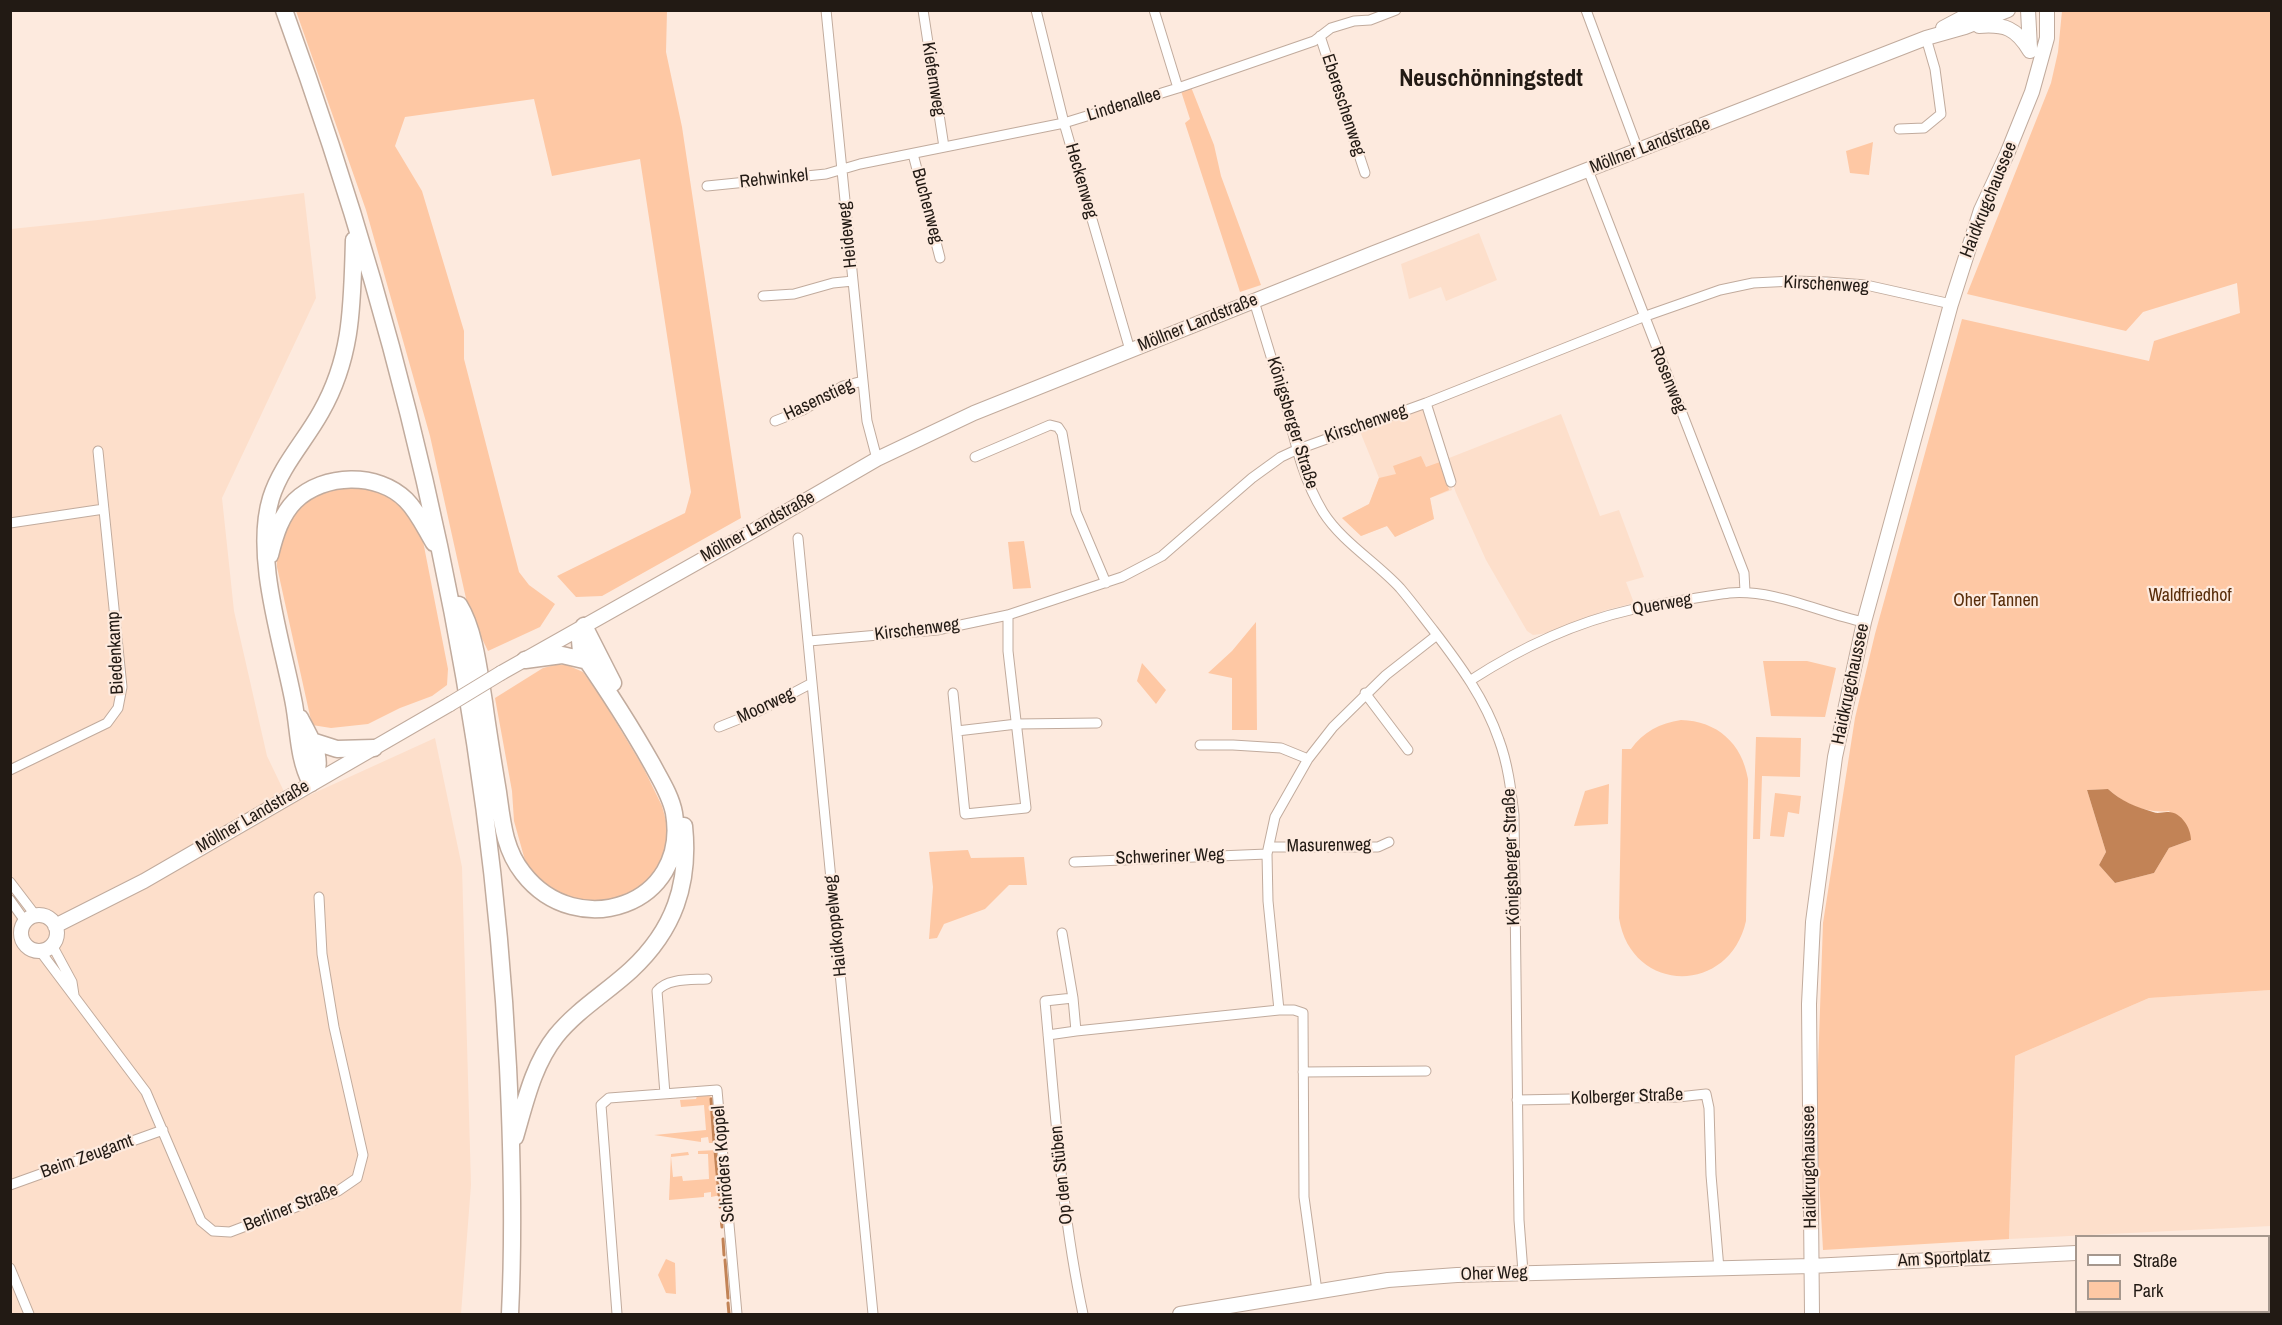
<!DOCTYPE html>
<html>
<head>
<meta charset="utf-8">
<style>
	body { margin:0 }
	#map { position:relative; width:2282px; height:1325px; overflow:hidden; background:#fdeade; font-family:"Archivo Narrow",sans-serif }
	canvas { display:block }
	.frame { position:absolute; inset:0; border:12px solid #221a14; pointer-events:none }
	.legend { position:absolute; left:2075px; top:1235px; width:195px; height:78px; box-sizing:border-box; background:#fdeade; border:2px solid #a5978d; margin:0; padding:8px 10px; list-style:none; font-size:18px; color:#221a14 }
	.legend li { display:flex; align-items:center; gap:12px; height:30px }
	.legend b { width:30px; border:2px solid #a5978d }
</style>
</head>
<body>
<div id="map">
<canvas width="2282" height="1325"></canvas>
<div class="frame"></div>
<ul class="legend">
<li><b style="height:8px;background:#fff"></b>Straße</li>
<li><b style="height:16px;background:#fec8a4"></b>Park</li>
</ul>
</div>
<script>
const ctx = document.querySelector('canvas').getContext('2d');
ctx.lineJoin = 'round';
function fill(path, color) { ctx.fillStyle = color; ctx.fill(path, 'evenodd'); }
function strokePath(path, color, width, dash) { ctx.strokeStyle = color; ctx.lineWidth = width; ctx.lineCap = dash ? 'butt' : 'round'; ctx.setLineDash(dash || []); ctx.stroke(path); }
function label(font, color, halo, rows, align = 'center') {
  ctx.font = font + ' "Archivo Narrow",sans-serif'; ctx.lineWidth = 4.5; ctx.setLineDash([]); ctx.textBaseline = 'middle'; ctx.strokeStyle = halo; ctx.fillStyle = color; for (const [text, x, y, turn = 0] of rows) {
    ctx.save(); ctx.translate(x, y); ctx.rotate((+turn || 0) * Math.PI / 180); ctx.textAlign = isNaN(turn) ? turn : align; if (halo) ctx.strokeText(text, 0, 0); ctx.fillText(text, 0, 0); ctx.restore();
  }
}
fill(new Path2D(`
	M 304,193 L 316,298 L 222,498 L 234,611 L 267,756 L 290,804 L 435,738 L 462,867 L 471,1185 L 461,1314 L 11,1314 L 11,229 L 98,220 Z
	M 1479,233 L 1497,280 L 1446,301 L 1441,287 L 1409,299 L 1401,264 Z
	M 1425,405 L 1452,490 L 1430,498 L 1434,519 L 1395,537 L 1387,526 L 1361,536 L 1342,518 L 1369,504 L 1379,478 L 1359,429 Z
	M 1561,414 L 1600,516 L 1619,510 L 1644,577 L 1626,582 L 1634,603 L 1606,610 L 1548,633 L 1533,635 L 1527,631 L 1486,560 L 1456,493 L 1444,460 Z
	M 2271,990 L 2271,1226 L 2009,1239 L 2015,1056 L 2149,998 Z`), '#fddfcb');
fill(new Path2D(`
	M 296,11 L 667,11 L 666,52 L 682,127 L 741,518 L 602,596 L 576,597 L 557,576 L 685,513 L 691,492 L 640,159 L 552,176 L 534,99 L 405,117 L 395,146 L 422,191 L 464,331 L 464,359 L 519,572 L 529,585 L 555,604 L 540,627 L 488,651 L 469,612 L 430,436 L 366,210 Z
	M 2062,11 L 2271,11 L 2271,990 L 2149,998 L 2015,1056 L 2009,1239 L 1823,1250 L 1816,1124 L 1823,923 L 1855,718 L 1875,634 L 1962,319 L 2149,361 L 2154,341 L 2240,313 L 2237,283 L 2143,312 L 2126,331 L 1967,294 L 2051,83 L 2058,52 ZM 2108,789 C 2124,804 2147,814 2169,811 L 2191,840 L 2169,848 L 2154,873 L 2115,883 L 2099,865 L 2106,852 L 2087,790 Z
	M 1191,87 L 1214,145 L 1221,176 L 1261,285 L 1240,292 L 1185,123 L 1190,119 L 1181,91 Z
	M 1873,142 L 1869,175 L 1850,173 L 1846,151 Z
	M 1421,456 L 1426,467 L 1440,462 L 1449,490 L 1430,498 L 1434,519 L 1395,537 L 1387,526 L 1361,536 L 1342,518 L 1369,504 L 1379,478 L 1396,474 L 1393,466 Z
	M 343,486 L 372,488 L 400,502 L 412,516 L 423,541 L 448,669 L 447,685 L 432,696 L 400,708 L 368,724 L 331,728 L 312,725 L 277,567 L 276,547 L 288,518 L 316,492 Z
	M 1024,541 L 1031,588 L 1013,589 L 1008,542 Z
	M 1256,622 L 1257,730 L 1232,730 L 1232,678 L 1208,673 L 1232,651 Z
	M 1763,661 L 1807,661 L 1836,668 L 1825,717 L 1771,716 Z
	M 1142,663 L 1166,690 L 1156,704 L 1137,681 Z
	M 555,665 L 567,665 L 583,672 L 601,697 L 643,767 L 662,806 L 668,828 L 665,849 L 657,871 L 646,883 L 623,898 L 603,903 L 565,898 L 539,880 L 526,864 L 514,821 L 512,791 L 495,698 L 543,668 Z
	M 1681,720 C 1717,721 1742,743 1748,779 L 1746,921 C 1729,996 1631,994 1619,918 L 1622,749 L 1631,749 C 1643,732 1660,723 1681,720 Z
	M 1756,737 L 1801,738 L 1800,777 L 1762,776 L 1760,839 L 1753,839 Z
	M 1609,784 L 1608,824 L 1574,826 L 1585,791 Z
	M 1775,793 L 1801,796 L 1799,814 L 1788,812 L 1784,837 L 1770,836 Z
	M 968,850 L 971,858 L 1024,857 L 1027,885 L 1009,885 L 985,909 L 944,924 L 937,938 L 929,939 L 933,887 L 929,852 Z
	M 708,1095 L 713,1098 L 717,1106 L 714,1110 L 716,1143 L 709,1143 L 708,1137 L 701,1138 L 701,1142 L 654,1135 L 706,1130 L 704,1105 L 681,1107 L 680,1100 L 696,1099 L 697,1096 Z
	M 717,1150 L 721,1195 L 711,1197 L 711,1192 L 704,1193 L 704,1197 L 669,1200 L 671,1154 L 688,1152 L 689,1155 L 671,1157 L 673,1177 L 682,1176 L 683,1181 L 709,1179 L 708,1154 L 698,1154 L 698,1151 Z
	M 666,1259 L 675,1263 L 676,1294 L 666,1293 L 658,1275 Z`), '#fec8a4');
fill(new Path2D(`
	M 2108,789 C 2121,801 2136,807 2153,812 C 2158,814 2162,812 2167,812 C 2181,811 2191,828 2191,840 L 2169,848 L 2154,873 L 2115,883 L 2099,865 L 2106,852 L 2087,790 Z`), '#c28356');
strokePath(new Path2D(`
	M 711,1099 L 714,1142
	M 715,1150 L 719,1195
	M 720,1200 L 720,1207
	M 721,1218 L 722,1227
	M 723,1239 L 724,1255
	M 725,1260 L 728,1298
	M 728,1303 L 729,1314`), '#c28356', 3);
const street = new Path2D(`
	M 826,10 L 867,421 L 877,459
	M 923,10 L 944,147
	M 1036,10 L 1064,123 L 1130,350
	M 1154,10 L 1178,88
	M 1586,10 L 1638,150
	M 1320,36 L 1365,173
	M 1899,129 L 1924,128 L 1941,114 L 1935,69 L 1926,38
	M 913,154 L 940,258
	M 1588,170 L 1744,573 L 1745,591
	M 707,186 L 826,174 L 860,164 L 1064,123 L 1178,88 L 1314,41 L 1331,28 L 1354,21 L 1370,20 L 1396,10
	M 763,296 L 794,294 L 833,283 L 853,281
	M 1254,301 C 1265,337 1276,373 1287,409 C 1296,446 1303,479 1323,512 C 1342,542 1376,562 1400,588 C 1412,602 1423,617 1434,631 C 1460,665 1485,699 1499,740 C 1508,764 1511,790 1514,815 L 1519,1220 L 1523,1272
	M 1426,403 L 1451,482
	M 775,421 L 803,410 L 843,386 L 863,381
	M 975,457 L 1050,425 L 1058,427 L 1062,433 L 1076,512 L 1106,583
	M 10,523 L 104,509
	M 798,538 L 873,1314
	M 809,641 L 937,630 L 1008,615 L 1122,577 L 1162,556 L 1252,478 L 1281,457 L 1296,450 L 1426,403 L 1643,317 L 1720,290 L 1753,283 L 1793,281 L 1827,282 L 1866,285 L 1951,304
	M 1471,680 C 1519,649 1573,623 1630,610 C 1662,603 1696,598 1729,593 C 1775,589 1820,613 1864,622
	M 953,693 L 965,814 L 1026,808 L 1008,651 L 1008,615
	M 1365,693 L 1408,750
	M 719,727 L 759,711 L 812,683
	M 957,731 L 1017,724 L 1097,723
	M 1200,745 L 1233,745 L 1281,748 L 1308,759
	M 10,770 L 107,723 L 118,708 L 122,687 L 98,451
	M 1269,847 L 1378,847 L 1389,842
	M 1074,862 L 1267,854
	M 10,882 L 36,916
	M 10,900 L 25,921
	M 1062,933 L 1073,998
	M 52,945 L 72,982 L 74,995
	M 40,951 L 146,1092 L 201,1221 L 213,1231 L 230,1232 L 338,1191 L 357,1178 L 363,1155 L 334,1027 L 322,954 L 319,897
	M 1279,1010 L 1268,901 L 1267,854 L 1275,817 L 1308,759 L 1333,727 L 1386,675 L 1437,635
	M 1048,1035 L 1076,1031
	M 1303,1072 L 1426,1071
	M 665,1094 L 657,991 C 667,978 691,980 707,979
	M 1517,1100 L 1678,1097 L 1706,1094 L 1709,1108 L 1711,1175 L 1719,1269
	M 10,1185 L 163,1130
	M 10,1268 L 29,1314
	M 617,1314 L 601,1105 L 609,1098 L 717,1090 L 737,1314
	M 1083,1314 C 1061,1211 1055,1106 1045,1001 L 1073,998 L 1076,1031 L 1279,1010 L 1294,1010 L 1303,1013 L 1304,1197 L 1317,1291`);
const secondary = new Path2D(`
	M 2028,10 L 2030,48
	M 1979,26 C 2005,24 2016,28 2030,51
	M 1943,28 L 1977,10
	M 501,673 L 753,531 L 877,459 L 974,413 L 1374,253 L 1926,38 L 1965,27 L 2008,10
	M21 933a18 18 0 1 1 36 0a18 18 0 1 1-36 0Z
	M 55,926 L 144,881 L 450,704
	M 2268,1244 L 2272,1244
	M 1180,1314 L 1388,1280 L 1457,1275 L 1811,1266 L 2076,1253
	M 1812,1314 L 1809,1004 L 1813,922 L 1835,757 L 1864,622 L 1951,304 L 1981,210 L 2007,154 L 2032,92 L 2047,38 L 2047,10`);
const highway = new Path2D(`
	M 284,10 C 408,350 490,706 508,1067 C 512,1149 514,1232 510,1314
	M 270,555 C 275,535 281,515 295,501 C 324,473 378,472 406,500 C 418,512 425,528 434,543
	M 459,605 C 475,631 479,672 484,702 C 488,732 493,762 498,792 C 502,821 504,849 523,873 C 577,943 690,905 674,813 C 671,796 660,779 652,764 C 630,725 606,688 581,652 L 580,640 L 584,626
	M 584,626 L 613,683
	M 525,660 L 562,655 L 588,661
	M 300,718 C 311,740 327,761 311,783
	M 312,741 L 337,749 L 374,748
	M 311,783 C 298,758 299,732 294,704 C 283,644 253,557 271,498 C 281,466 305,441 321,412 C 353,356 352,303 354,240
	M 515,1137 C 525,1103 533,1065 556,1036 C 577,1010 606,993 631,970 C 674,930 690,884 684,826`);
strokePath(street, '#c1ab9d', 11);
strokePath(secondary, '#c1ab9d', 16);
strokePath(highway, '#c1ab9d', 19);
strokePath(street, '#fff', 9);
strokePath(secondary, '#fff', 14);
strokePath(highway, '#fff', 16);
const secondaryBridge = new Path2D(`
	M 450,704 L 501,673`);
strokePath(secondaryBridge, '#c1ab9d', 16, []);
strokePath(secondaryBridge, '#fff', 14);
label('18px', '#221a14', '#fdeade', [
	["Kiefernweg",933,79,81],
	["Lindenallee",1124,105,-17],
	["Ebereschenweg",1343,105,72],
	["Möllner Landstraße",1650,146,-21],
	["Rehwinkel",774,179,-6],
	["Heckenweg",1081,181,74],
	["Haidkrugchaussee",1989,200,-68],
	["Buchenweg",927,206,75],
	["Heideweg",848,235,-96],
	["Kirschenweg",1826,285,3],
	["Möllner Landstraße",1198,323,-22],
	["Rosenweg",1668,380,68],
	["Hasenstieg",819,400,-25],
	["Königsberger Straße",1292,423,73],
	["Kirschenweg",1366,424,-19],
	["Möllner Landstraße",758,527,-29],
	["Querweg",1662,605,-10],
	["Kirschenweg",917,630,-7],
	["Biedenkamp",116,653,-93],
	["Haidkrugchaussee",1851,684,-78],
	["Moorweg",766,706,-25],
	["Möllner Landstraße",253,817,-30],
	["Masurenweg",1329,846,-1],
	["Schweriner Weg",1170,857,-2],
	["Königsberger Straße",1512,857,-92],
	["Haidkoppelweg",836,926,-96],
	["Kolberger Straße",1627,1097,-2],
	["Beim Zeugamt",87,1157,-20],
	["Schröders Koppel",724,1164,-95],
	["Haidkrugchaussee",1810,1167,-91],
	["Op den Stüben",1062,1175,-96],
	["Berliner Straße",291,1208,-22],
	["Am Sportplatz",1944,1259,-3],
	["Oher Weg",1494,1274,-2]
]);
label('18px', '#582d0a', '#fdeade', [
	["Waldfriedhof",2190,596],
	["Oher Tannen",1996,601]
]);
label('bold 24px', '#221a14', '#fdeade', [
	["Neuschönningstedt",1491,80]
]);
</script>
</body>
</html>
